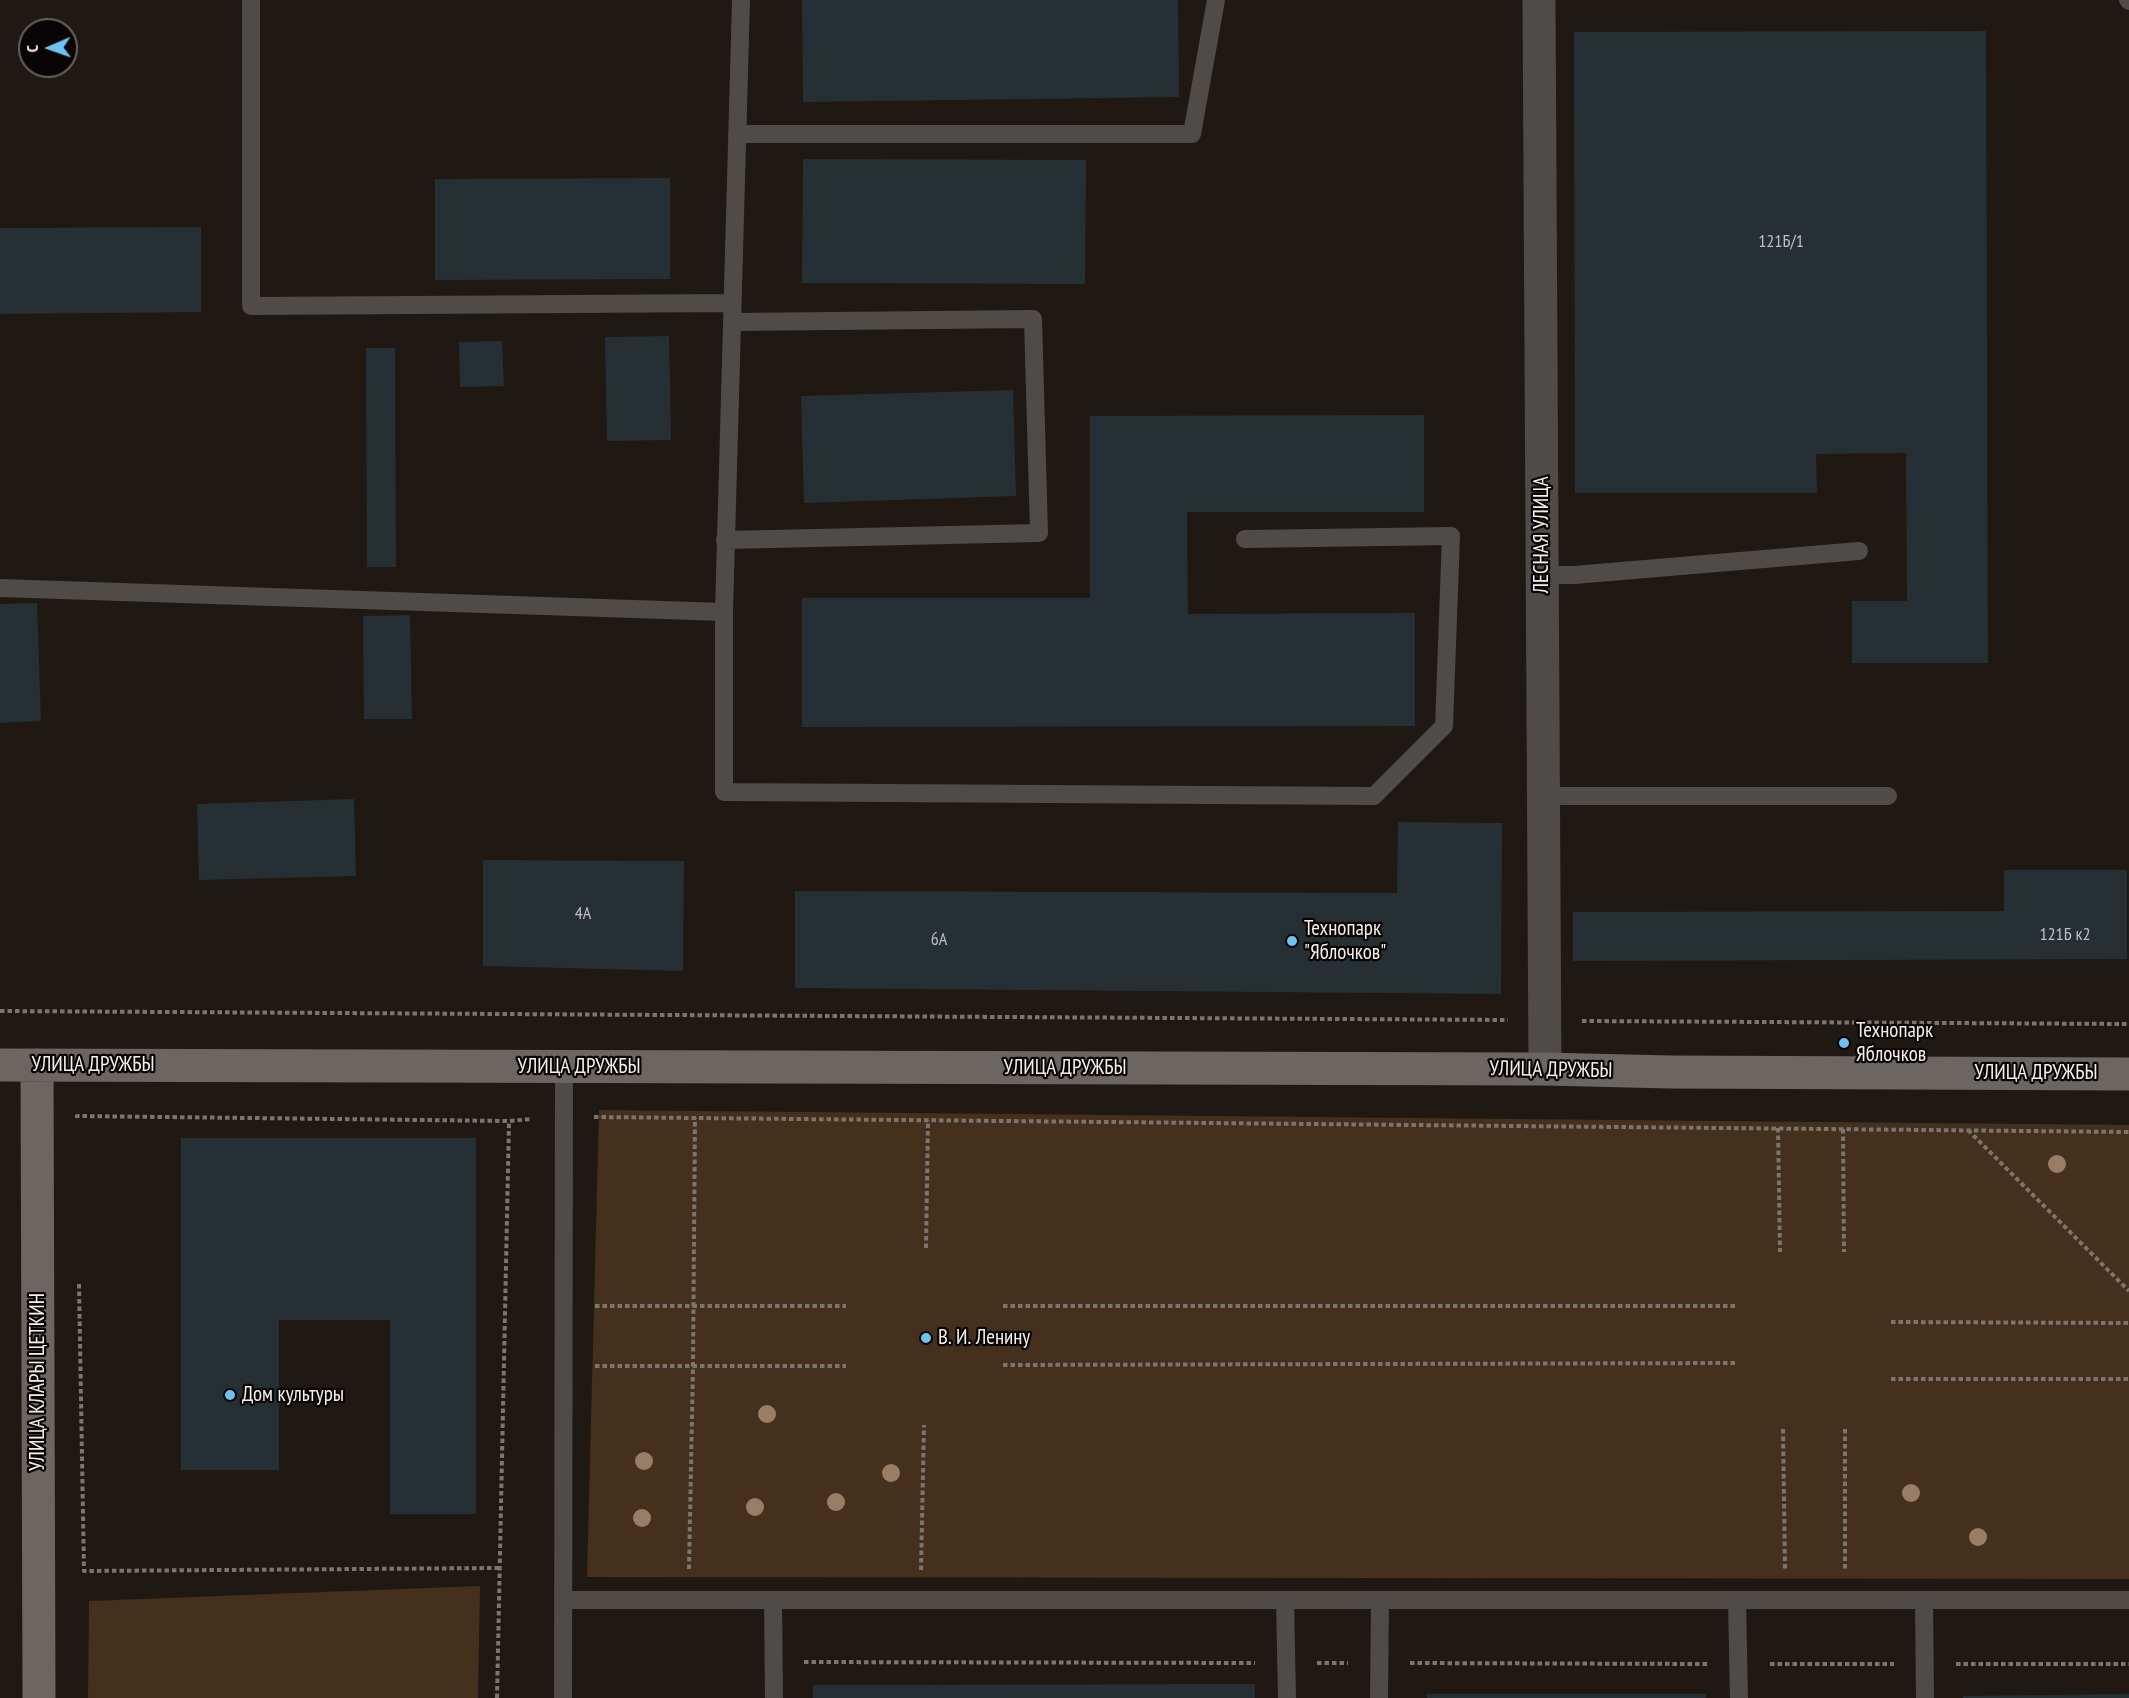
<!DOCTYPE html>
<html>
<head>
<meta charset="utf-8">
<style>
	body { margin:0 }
	#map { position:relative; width:2129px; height:1698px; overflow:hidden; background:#201913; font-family:"PT Sans Narrow",sans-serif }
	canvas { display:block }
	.north { position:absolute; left:18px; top:18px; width:60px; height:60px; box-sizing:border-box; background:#080504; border:2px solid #666360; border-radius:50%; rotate:268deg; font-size:16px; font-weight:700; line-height:24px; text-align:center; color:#f4efeb }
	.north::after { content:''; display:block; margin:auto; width:21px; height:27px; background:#6ec2f3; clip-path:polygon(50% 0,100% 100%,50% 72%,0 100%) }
</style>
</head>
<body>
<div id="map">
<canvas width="2129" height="1698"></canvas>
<div class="north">С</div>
</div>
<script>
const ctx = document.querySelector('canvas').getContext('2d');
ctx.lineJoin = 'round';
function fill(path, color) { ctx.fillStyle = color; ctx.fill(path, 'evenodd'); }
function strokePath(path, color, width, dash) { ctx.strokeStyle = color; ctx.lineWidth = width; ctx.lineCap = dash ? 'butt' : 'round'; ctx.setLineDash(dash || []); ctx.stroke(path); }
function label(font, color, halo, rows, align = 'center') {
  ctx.font = font + ' "PT Sans Narrow",sans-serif'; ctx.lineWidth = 4.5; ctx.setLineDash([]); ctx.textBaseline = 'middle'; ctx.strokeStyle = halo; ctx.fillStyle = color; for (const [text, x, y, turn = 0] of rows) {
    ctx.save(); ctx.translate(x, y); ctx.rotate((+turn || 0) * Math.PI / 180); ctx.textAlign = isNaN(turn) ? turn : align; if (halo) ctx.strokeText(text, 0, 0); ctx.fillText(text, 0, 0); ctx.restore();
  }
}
fill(new Path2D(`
	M 599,1110 L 2129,1125 L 2129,1579 L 587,1577 Z
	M 480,1586 L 478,1698 L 88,1698 L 89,1601 Z`), '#44301d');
fill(new Path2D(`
	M 802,0 L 1178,0 L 1179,97 L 803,102 Z
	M 1986,31 L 1988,663 L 1852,663 L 1852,601 L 1907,601 L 1906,453 L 1816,454 L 1817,493 L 1575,493 L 1574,32 Z
	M 803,159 L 1086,160 L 1085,284 L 802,283 Z
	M 670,178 L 670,279 L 435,280 L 435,179 Z
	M 201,227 L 201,312 L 0,314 L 0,228 Z
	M 669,336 L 671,440 L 607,441 L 605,337 Z
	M 502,341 L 504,386 L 460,387 L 459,342 Z
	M 366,348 L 395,348 L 396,567 L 367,567 Z
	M 1013,390 L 1016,496 L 804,503 L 801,396 Z
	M 1424,415 L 1424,512 L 1187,512 L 1188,614 L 1415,613 L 1415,726 L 802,727 L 802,598 L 1090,598 L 1090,416 Z
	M 37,603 L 41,721 L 0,723 L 0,604 Z
	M 410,615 L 412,719 L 364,719 L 363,616 Z
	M 354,799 L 356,876 L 199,880 L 197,804 Z
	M 1398,822 L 1502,823 L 1501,994 L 795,988 L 795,891 L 1397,893 Z
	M 483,860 L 684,861 L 683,971 L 483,966 Z
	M 2004,870 L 2127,870 L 2127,959 L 1573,961 L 1573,912 L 2004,911 Z
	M 181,1138 L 476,1138 L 476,1514 L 390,1514 L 390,1320 L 279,1320 L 279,1470 L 181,1470 Z
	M 1255,1684 L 1255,1698 L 813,1698 L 813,1685 Z
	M 1427,1694 L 1706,1694 L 1706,1698 L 1427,1698 Z
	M 2129,1694 L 2129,1698 L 1963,1698 L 1963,1696 Z`), '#262f34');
strokePath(new Path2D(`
	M 0,1011 L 1508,1020
	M 1582,1021 L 2129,1024
	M 594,1117 L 2129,1132
	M 77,1118 L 77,1116 L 509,1121 L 532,1119
	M 1778,1128 L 1780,1252
	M 1843,1129 L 1844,1252
	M 1968,1130 L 2129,1291
	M 926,1248 L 928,1120
	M 79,1284 L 84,1571 L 500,1568
	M 595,1306 L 846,1306
	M 1003,1306 L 1735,1306
	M 1891,1322 L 2129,1323
	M 1003,1365 L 1735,1363
	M 595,1366 L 846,1366
	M 1891,1379 L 2129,1379
	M 1783,1429 L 1785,1569
	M 1845,1429 L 1845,1570
	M 689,1569 L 693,1366 L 695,1118
	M 921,1570 L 924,1425
	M 804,1662 L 1255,1663
	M 1317,1663 L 1348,1663
	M 1410,1663 L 1708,1664
	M 1770,1664 L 1894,1664
	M 1956,1664 L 2129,1664
	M 497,1698 L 509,1121`), '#7b7570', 4, [4.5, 3]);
strokePath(new Path2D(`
	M 251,0 L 251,306 L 732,303
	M 2128,0 L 2129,1
	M 737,134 L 1192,134 L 1216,0
	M 725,540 L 1039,533 L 1033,319 L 732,322
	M 1542,575 L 1574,575 L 1859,551
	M 0,588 L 724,612 L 724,792 L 1374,796 L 1444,726 L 1451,536 L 1245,539
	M 724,612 L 741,0
	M 1543,796 L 1888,796
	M 563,1600 L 2129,1600
	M 773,1600 L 774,1698
	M 1285,1600 L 1287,1698
	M 1737,1600 L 1739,1698
	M 1924,1600 L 1925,1698
	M 563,1698 L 564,1067
	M 1379,1698 L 1380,1600`), '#4e4b48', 18);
strokePath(new Path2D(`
	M 1539,0 L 1545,1069`), '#4e4b48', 33);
strokePath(new Path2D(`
	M 0,1065 L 1545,1069 L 1670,1072 L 2129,1074
	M 37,1065 L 39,1698`), '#6b6661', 33);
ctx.fillStyle = '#987e66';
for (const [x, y] of [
	[2057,1164],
	[767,1414],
	[644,1461],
	[891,1473],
	[1911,1493],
	[836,1502],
	[755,1507],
	[642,1518],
	[1978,1537]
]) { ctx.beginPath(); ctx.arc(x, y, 9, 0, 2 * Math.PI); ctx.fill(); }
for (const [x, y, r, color] of [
	[1292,941,6,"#6ec2f3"],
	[1844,1043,6,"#6ec2f3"],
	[926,1338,6,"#6ec2f3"],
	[230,1395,6,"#6ec2f3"]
]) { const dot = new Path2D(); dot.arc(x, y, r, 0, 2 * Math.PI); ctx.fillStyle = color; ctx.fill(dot); strokePath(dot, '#080504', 2); }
label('18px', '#c0bfbd', null, [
	["121Б/1",1781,242],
	["4А",583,914],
	["121Б к2",2065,935],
	["6А",939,940]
]);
label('21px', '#f4efeb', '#080504', [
	["ЛЕСНАЯ УЛИЦА",1542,535,-90],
	["УЛИЦА ДРУЖБЫ",93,1065],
	["УЛИЦА ДРУЖБЫ",579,1067],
	["УЛИЦА ДРУЖБЫ",1065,1068],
	["УЛИЦА ДРУЖБЫ",1551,1070,1],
	["УЛИЦА ДРУЖБЫ",2036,1073],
	["УЛИЦА КЛАРЫ ЦЕТКИН",38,1382,-90]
]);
label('21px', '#f4efeb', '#080504', [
	["Технопарк",1304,929],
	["\"Яблочков\"",1304,953],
	["Технопарк",1856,1031],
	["Яблочков",1856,1055],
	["В. И. Ленину",938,1338],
	["Дом культуры",242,1395]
], 'left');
</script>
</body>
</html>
